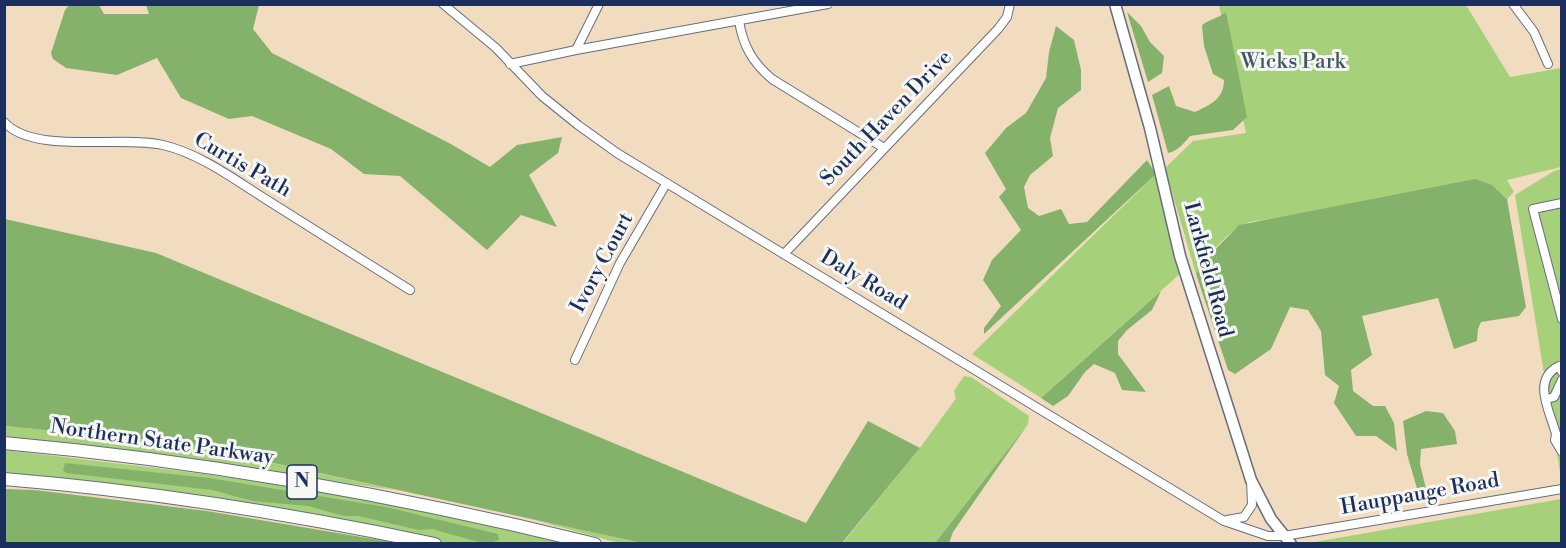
<!DOCTYPE html>
<html>
<head>
<meta charset="utf-8">
<style>
	body { margin:0 }
	#map { position:relative; width:1566px; height:548px; overflow:hidden; background:#f2dcbf; font-family:"Libre Bodoni",serif }
	canvas { display:block }
	.frame { position:absolute; inset:0; border:6px solid #1b2f5e; pointer-events:none }
</style>
</head>
<body>
<div id="map">
<canvas width="1566" height="548"></canvas>
<div class="frame"></div>
</div>
<script>
const ctx = document.querySelector('canvas').getContext('2d');
ctx.lineJoin = 'round';
function fill(path, color) { ctx.fillStyle = color; ctx.fill(path, 'evenodd'); }
function strokePath(path, color, width, dash) { ctx.strokeStyle = color; ctx.lineWidth = width; ctx.lineCap = dash ? 'butt' : 'round'; ctx.setLineDash(dash || []); ctx.stroke(path); }
function label(font, color, halo, rows, align = 'center') {
  ctx.font = font + ' "Libre Bodoni",serif'; ctx.lineWidth = 6; ctx.setLineDash([]); ctx.textBaseline = 'middle'; ctx.strokeStyle = halo; ctx.fillStyle = color; for (const [text, x, y, turn = 0] of rows) {
    ctx.save(); ctx.translate(x, y); ctx.rotate((+turn || 0) * Math.PI / 180); ctx.textAlign = isNaN(turn) ? turn : align; if (halo) ctx.strokeText(text, 0, 0); ctx.fillText(text, 0, 0); ctx.restore();
  }
}
fill(new Path2D(`
	M 1219,5 L 1466,5 L 1510,77 L 1561,68 L 1561,167 L 1507,180 L 1514,192 L 1507,199 L 1492,185 L 1249,222 C 1230,228 1206,257 1196,274 L 1165,168 L 1193,141 L 1246,133 Z
	M 1561,169 L 1561,478 L 1515,195 L 1554,171 Z
	M 1156,174 L 1182,272 L 1041,398 L 972,354 Z
	M 964,376 L 971,377 L 1029,416 L 1028,424 L 935,543 L 842,544 L 920,448 L 954,401 L 956,399 L 954,391 Z
	M 5,426 L 186,444 L 396,490 L 5,436 Z
	M 4,450 C 78,459 153,467 226,477 C 341,493 455,516 567,543 L 448,543 L 303,514 L 5,476 Z
	M 1561,499 L 1561,543 L 1309,543 Z
	M 527,518 L 642,543 L 619,543 Z`), '#a7d07b');
fill(new Path2D(`
	M 69,5 L 99,5 L 104,14 L 149,14 L 146,5 L 259,5 L 253,29 L 272,53 L 449,143 L 490,167 L 517,145 L 562,137 L 558,153 L 529,175 L 557,227 L 521,215 L 487,250 L 400,176 L 364,174 L 331,149 L 252,116 L 229,119 L 181,98 L 157,58 L 117,75 L 66,68 L 53,59 L 51,53 L 65,10 Z
	M 1127,12 L 1141,26 L 1150,42 L 1164,56 L 1162,73 L 1148,82 Z
	M 1226,12 L 1247,117 L 1233,130 L 1190,136 C 1184,143 1178,151 1168,153 L 1152,95 L 1169,86 L 1176,106 L 1195,112 C 1210,105 1224,99 1224,80 L 1213,74 L 1204,46 L 1202,25 C 1210,19 1217,19 1226,12 Z
	M 1056,26 L 1074,40 L 1081,70 L 1081,90 L 1058,108 L 1050,138 L 1053,156 L 1030,175 L 1024,187 L 1028,208 L 1039,216 L 1061,209 L 1069,224 L 1087,222 L 1147,160 L 1156,174 L 984,334 L 984,328 L 1001,306 L 983,280 L 992,260 L 1021,230 L 999,197 L 1006,189 L 985,153 L 1006,128 L 1026,113 L 1046,78 L 1049,52 Z
	M 1475,179 L 1492,185 L 1507,199 L 1526,307 L 1519,316 L 1481,322 L 1478,329 L 1477,341 L 1454,349 L 1438,298 L 1362,316 L 1372,355 L 1351,370 L 1353,391 L 1373,406 L 1385,406 L 1394,423 L 1397,451 L 1376,436 L 1356,436 L 1334,403 L 1339,386 L 1325,375 L 1321,331 L 1308,310 L 1290,307 L 1271,349 L 1235,374 L 1228,370 L 1196,274 L 1203,262 L 1239,225 Z
	M 5,219 L 156,253 L 806,523 L 868,421 L 920,448 L 842,543 L 642,543 L 186,444 L 5,426 Z
	M 1161,291 L 1152,310 L 1127,330 L 1118,341 L 1118,354 L 1146,392 L 1122,390 L 1115,373 L 1094,364 L 1085,372 L 1068,396 L 1053,406 L 1041,398 Z
	M 1426,411 L 1443,413 L 1455,431 L 1457,444 L 1421,449 L 1420,464 L 1428,497 L 1418,492 L 1407,454 L 1403,421 Z
	M 1028,424 L 953,532 L 949,543 L 935,543 Z
	M 65,463 L 209,478 L 386,507 L 498,534 L 499,540 L 490,543 L 482,543 L 432,529 L 419,530 L 358,516 L 344,516 L 308,506 L 253,501 L 212,490 L 66,473 L 63,470 Z
	M 5,489 L 35,490 L 207,511 L 397,543 L 5,543 Z`), '#85b26b');
const minor = new Path2D(`
	M 443,4 L 496,48 L 542,96 L 578,125 L 617,153 L 1224,521 L 1268,536 L 1284,536 L 1562,489
	M 1513,4 L 1534,32 L 1548,64
	M 739,21 C 743,46 753,63 772,79 L 884,148
	M 576,50 L 599,4
	M 510,64 L 576,50 L 828,4
	M 4,122 C 34,155 120,135 163,145 C 201,154 235,180 267,200 C 315,230 363,260 410,290
	M 1562,203 L 1533,209 L 1562,319
	M 784,254 L 998,29 L 1007,17 L 1010,4
	M 575,360 L 620,263 L 666,184
	M 1547,399 L 1554,397 L 1562,380
	M 1556,434 C 1550,411 1531,380 1559,366 L 1562,372
	M 1562,438 L 1556,434 L 1555,440 L 1562,452
	M 1227,520 L 1244,517 L 1252,505 L 1251,480`);
const major = new Path2D(`
	M 1115,4 L 1150,128 L 1180,256 L 1251,480 L 1271,519 L 1291,544`);
const highway = new Path2D(`
	M 4,443 C 204,461 401,496 595,544
	M 4,479 C 149,491 293,514 435,544`);
strokePath(minor, '#666c80', 10);
strokePath(major, '#666c80', 13);
strokePath(highway, '#666c80', 14);
strokePath(minor, '#fff', 8);
strokePath(major, '#fff', 10);
strokePath(highway, '#fff', 12);
for (const [x, y, w] of [
	[302,482,30]
]) { const box = new Path2D(); box.roundRect(x - w / 2, y - 17, w, 34, 4.5); ctx.fillStyle = '#f6f6f2'; ctx.fill(box); strokePath(box, '#1b2f5e', 1.5); }
label('bold 20px', '#1b2f5e', null, [
	["N",302,482]
]);
label('21px', '#3e5765', '#f6f6f2', [
	["Wicks Park",1293,63]
]);
label('21px', '#1b2f5e', '#f6f6f2', [
	["South Haven Drive",887,119,-46],
	["Curtis Path",242,166,30],
	["Ivory Court",603,263,-62],
	["Larkfield Road",1207,270,75],
	["Daly Road",863,281,31],
	["Northern State Parkway",162,443,8],
	["Hauppauge Road",1420,495,-10]
]);
</script>
</body>
</html>
